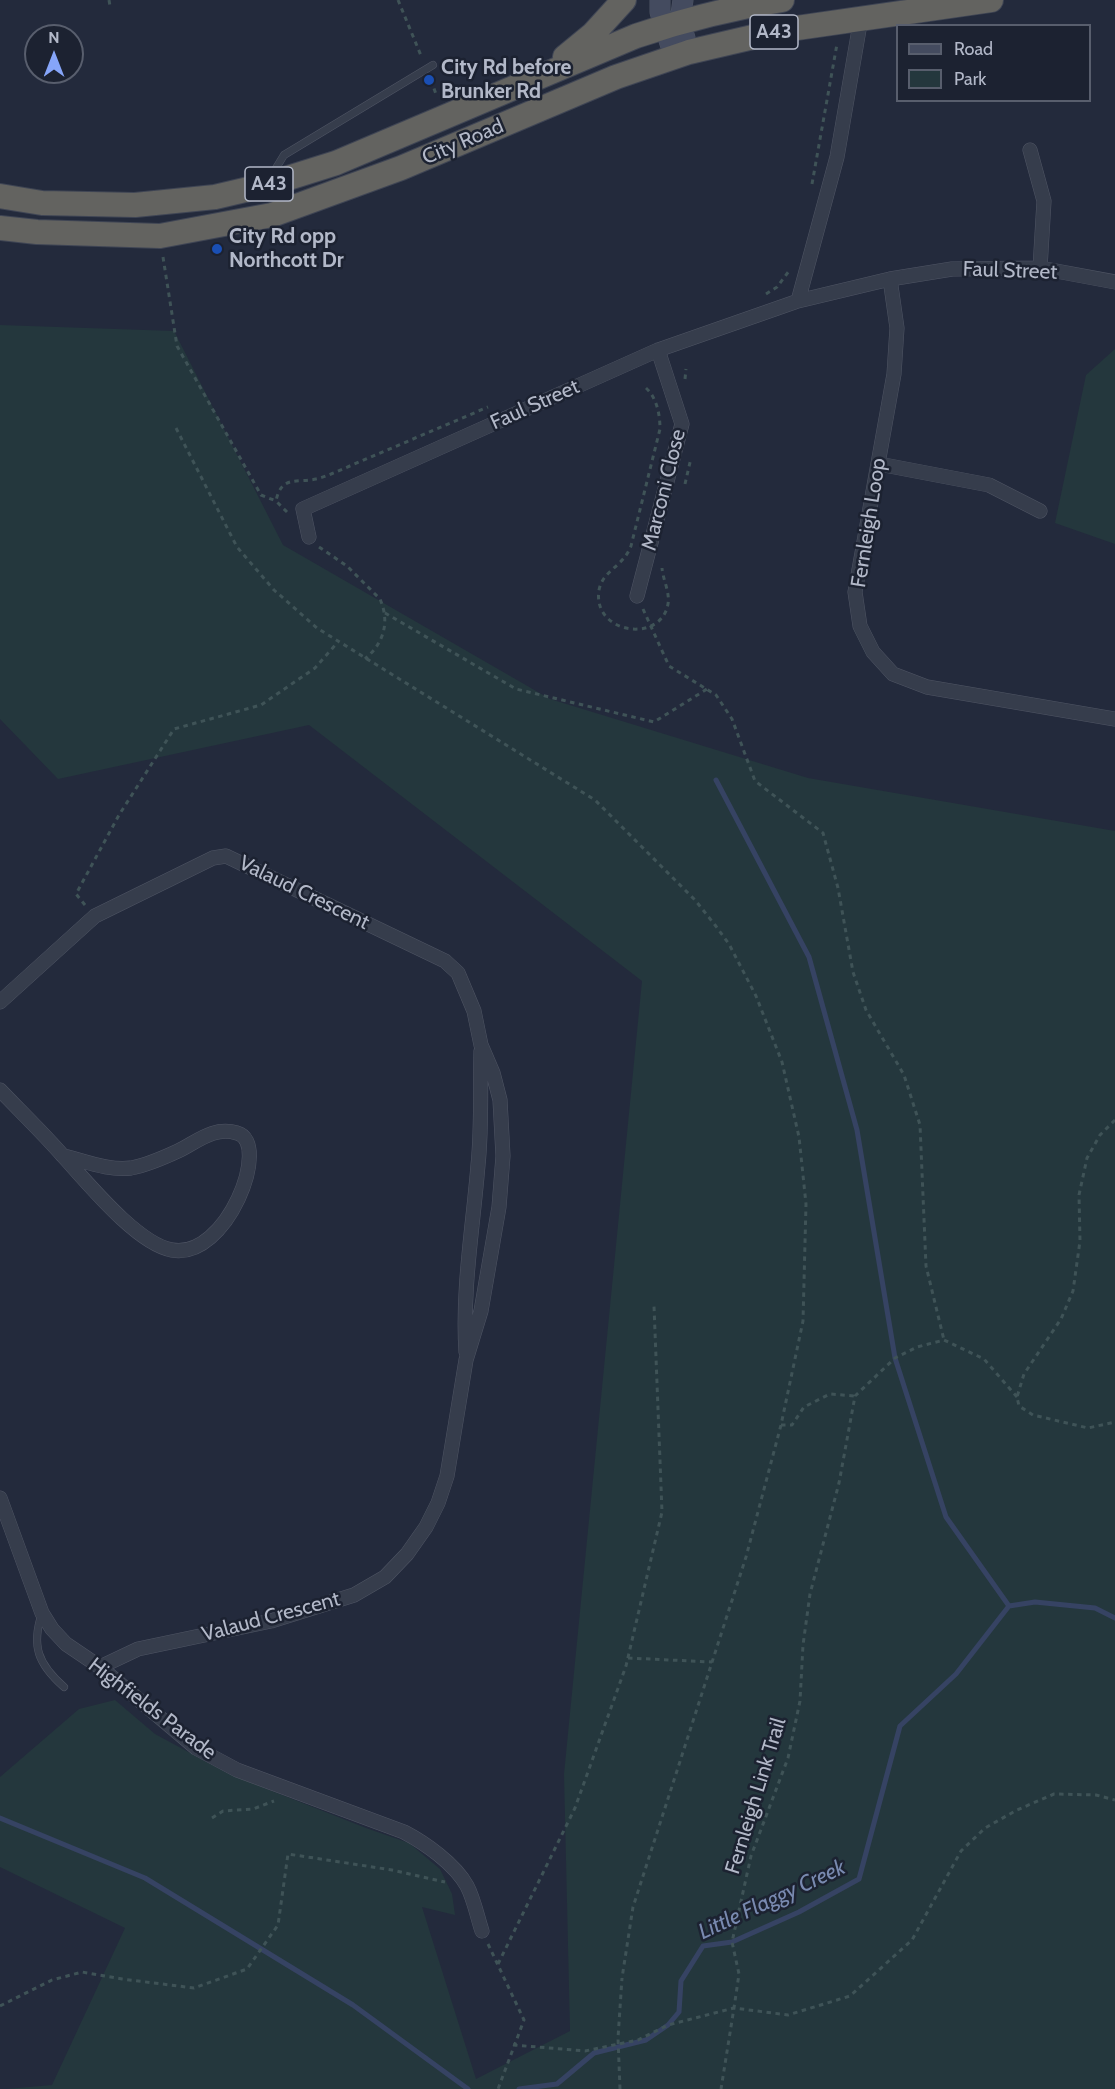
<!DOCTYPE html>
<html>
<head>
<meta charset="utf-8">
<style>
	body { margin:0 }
	#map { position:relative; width:1115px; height:2089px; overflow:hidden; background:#232a3c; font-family:Cabin,sans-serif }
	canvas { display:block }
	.legend { position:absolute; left:896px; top:24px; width:195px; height:78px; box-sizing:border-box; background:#1c2231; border:2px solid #585e6d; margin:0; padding:8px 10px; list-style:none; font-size:18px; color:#b2b8c8 }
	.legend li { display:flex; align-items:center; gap:12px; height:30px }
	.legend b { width:30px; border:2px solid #585e6d }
	.north { position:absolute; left:24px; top:24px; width:60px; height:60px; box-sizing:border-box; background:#1c2231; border:2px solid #585e6d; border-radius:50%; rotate:0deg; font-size:16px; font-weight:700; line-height:24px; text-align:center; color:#b2b8c8 }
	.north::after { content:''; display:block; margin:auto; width:21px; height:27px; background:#86a5f9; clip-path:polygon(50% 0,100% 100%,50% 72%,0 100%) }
</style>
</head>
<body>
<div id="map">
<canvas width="1115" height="2089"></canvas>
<ul class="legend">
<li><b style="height:8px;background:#444b5f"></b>Road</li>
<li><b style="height:16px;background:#24373d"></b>Park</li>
</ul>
<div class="north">N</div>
</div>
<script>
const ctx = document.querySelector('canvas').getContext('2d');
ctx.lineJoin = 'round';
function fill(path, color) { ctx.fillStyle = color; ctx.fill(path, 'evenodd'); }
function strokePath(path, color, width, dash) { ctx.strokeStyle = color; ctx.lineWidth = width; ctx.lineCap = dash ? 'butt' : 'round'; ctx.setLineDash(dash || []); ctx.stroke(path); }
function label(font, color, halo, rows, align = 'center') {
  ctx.font = font + ' Cabin,sans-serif'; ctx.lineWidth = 5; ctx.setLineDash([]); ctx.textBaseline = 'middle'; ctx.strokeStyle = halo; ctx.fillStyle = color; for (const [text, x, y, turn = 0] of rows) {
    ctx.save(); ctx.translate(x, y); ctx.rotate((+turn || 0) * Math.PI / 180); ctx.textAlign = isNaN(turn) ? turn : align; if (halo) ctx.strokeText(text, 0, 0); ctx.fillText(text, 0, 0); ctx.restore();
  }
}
fill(new Path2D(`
	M 0,325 L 174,331 L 283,545 L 550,699 L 808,778 L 1115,831 L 1115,2089 L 6,2089 L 52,2085 L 125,1928 L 0,1867 L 0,1777 L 79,1709 L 115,1700 L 155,1734 L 229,1774 L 366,1828 L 409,1843 L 440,1869 L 452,1894 L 455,1915 L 422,1907 L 476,2079 L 570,2031 L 564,1774 L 642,981 L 309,725 L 58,779 L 0,719 Z
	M 1115,349 L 1115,544 L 1055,523 L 1086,375 Z`), '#24373d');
strokePath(new Path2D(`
	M 716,780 L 809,957 L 857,1130 L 895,1358 L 946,1517 L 1009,1606
	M 0,1818 L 145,1878 L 353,2005 L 468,2089
	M 519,2089 L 557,2084 L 594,2053 L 646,2040 L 668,2025 L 679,2012 L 681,1981 L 703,1946 L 732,1942 L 799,1912 L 859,1879 L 900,1726 L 956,1674 L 1009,1606 L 1035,1602 L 1095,1608 L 1115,1618`), '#364363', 5);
const service = new Path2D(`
	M 270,178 L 284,155 L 433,65
	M 42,1613 C 31,1646 38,1664 64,1687`);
const minor = new Path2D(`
	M 1030,150 L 1044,201 L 1040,268
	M 890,279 L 897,328 L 894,374 L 855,592 L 860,626 L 873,652 L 893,674 L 927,687 L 1115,719
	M 798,301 L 837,157 L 861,18
	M 879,464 L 989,485 L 1040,511
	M 309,537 L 303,509 L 658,350 L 798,301 L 890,279 L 952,269 L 1040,268 L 1115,282
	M 637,596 L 682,424 L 658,350
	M 0,1002 L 95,916 L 213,858 L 226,856 L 445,961 L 458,973 L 474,1011 L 481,1045 L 493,1073 L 500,1100 L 503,1156 L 499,1207 L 481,1311 L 466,1360 L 447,1476 L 438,1503 L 426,1527 L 407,1554 L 385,1577 L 354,1595 L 271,1621 L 138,1649 L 100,1667
	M 0,1090 C 21,1112 43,1133 63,1156 C 87,1182 137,1244 172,1250 C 227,1260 272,1142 237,1133 C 213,1126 197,1142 178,1151 C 163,1158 147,1165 131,1168 C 109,1171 85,1161 64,1156
	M 466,1352 C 462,1289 473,1227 478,1165 C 482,1127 480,1089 481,1051
	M 0,1498 L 42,1613 L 52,1629 L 66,1644 L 100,1667 L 196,1748 L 237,1770 L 404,1832 C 425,1843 455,1864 467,1886 C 474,1899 477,1916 482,1931`);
const secondary = new Path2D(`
	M 660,0 L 660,12 L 674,56
	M 683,0 L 680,21 L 689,52`);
const trunk = new Path2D(`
	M 565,57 L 593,34 L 624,0
	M 0,196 L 42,203 L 135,205 L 215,197 L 266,185 L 336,163 L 636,36 C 684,20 732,8 782,0
	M 0,228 L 37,232 L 160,236 L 272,215 L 401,168 L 616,77 L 689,52 L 783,30 L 991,0`);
strokePath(service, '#4f5564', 8);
strokePath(minor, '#4f5564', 15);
strokePath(secondary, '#4f5564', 21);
strokePath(trunk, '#3f4554', 26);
strokePath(new Path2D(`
	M 109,0 L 110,6
	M 398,0 L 422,58
	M 431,80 L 437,97
	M 812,184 L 837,44
	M 163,257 L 177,346 L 261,495 L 276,501
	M 766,294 L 777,287 L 789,271
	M 685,379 L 686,369
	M 646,388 C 657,398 660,415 660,429 L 631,546 C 623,567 603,570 599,590 C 592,634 661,644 668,604 C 670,592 663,580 662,568
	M 176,428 L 237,547 L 274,590 L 317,628 L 595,800 L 695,900 L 715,925 L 729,944 L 756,996 L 782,1062 L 799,1137 L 806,1204 L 803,1321 L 781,1425 L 746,1557 L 633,1907 L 622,1978
	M 685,484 L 691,458
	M 287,512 L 276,501 C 281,475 298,483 316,479 C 321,478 326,476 331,474 L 488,407
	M 319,547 L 347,566 L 380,599 C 390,622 384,643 365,659
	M 643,609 L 669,666 L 716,695 L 732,719 L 755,781 L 823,833 L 838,888 L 853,972 L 866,1010 L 904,1075 L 920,1125 L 926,1266 L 944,1340
	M 385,613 L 516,689 L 654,722 L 707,689
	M 85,905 L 76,894 L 119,815 L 174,729 L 261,705 L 315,668 L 338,642
	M 1115,1120 L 1100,1135 L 1087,1158 L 1079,1195 L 1080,1241 L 1073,1291 L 1061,1319 L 1024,1374 L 1017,1397 L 1019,1406 L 1033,1415 L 1088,1428 L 1115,1422
	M 1017,1397 L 984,1359 L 944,1340 L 917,1347 L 895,1358 L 855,1396 L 839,1483 L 810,1594 L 803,1645 L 800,1701 L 788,1758 L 751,1856 L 732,1942 L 739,1974 L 734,2008 L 788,2015 L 850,1996 L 912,1940 L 961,1851 L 985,1828 L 1017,1810 L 1054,1794 L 1096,1795 L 1115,1800
	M 781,1425 L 792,1425 L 804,1407 L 830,1394 L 855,1396
	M 628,1658 L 712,1662
	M 212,1818 L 223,1811 L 253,1809 L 274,1801
	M 488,1944 L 524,2020 L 498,2089
	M 498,1964 L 575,1808 L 626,1666 L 662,1512 L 654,1306
	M 0,2006 L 52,1980 L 82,1972 L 122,1979 L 194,1988 L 247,1969 L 278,1925 L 288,1854 L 392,1870 L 445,1882
	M 513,2045 L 585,2051 L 638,2040 L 668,2025 L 734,2008 L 721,2089`), '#3f5357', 3, [4.5, 4.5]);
strokePath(service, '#363d4c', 7);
strokePath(minor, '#363d4c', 14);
strokePath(secondary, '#444b5f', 20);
strokePath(trunk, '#636360', 24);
strokePath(new Path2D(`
	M 620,2089 L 618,2038 L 622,1978`), '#3f5357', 3, [4.5, 4.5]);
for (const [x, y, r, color] of [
	[429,80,6,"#1a4fb4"],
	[217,249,6,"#1a4fb4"]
]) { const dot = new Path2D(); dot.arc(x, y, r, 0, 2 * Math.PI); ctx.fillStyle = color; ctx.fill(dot); strokePath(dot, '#1c2231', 2); }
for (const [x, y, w] of [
	[774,32,48],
	[269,184,48]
]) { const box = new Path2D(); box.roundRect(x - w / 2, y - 17, w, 34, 4.5); ctx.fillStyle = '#1c2231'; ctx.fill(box); strokePath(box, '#b2b8c8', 1.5); }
label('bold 20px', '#b2b8c8', null, [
	["A43",774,32],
	["A43",269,184]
]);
label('bold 21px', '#b2b8c8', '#1c2231', [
	["City Rd before",441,68],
	["Brunker Rd",441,92],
	["City Rd opp",229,237],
	["Northcott Dr",229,261]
], 'left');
label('21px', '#b2b8c8', '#1c2231', [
	["City Road",463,142,-23],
	["Faul Street",1010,271,2],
	["Faul Street",535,405,-24],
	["Marconi Close",664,490,-76],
	["Fernleigh Loop",869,523,-81],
	["Valaud Crescent",304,893,26],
	["Valaud Crescent",271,1617,-15],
	["Highfields Parade",152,1709,37],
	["Fernleigh Link Trail",756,1796,-73]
]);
label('italic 22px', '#798ab0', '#1c2231', [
	["Little Flaggy Creek",772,1900,-25]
]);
</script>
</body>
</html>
